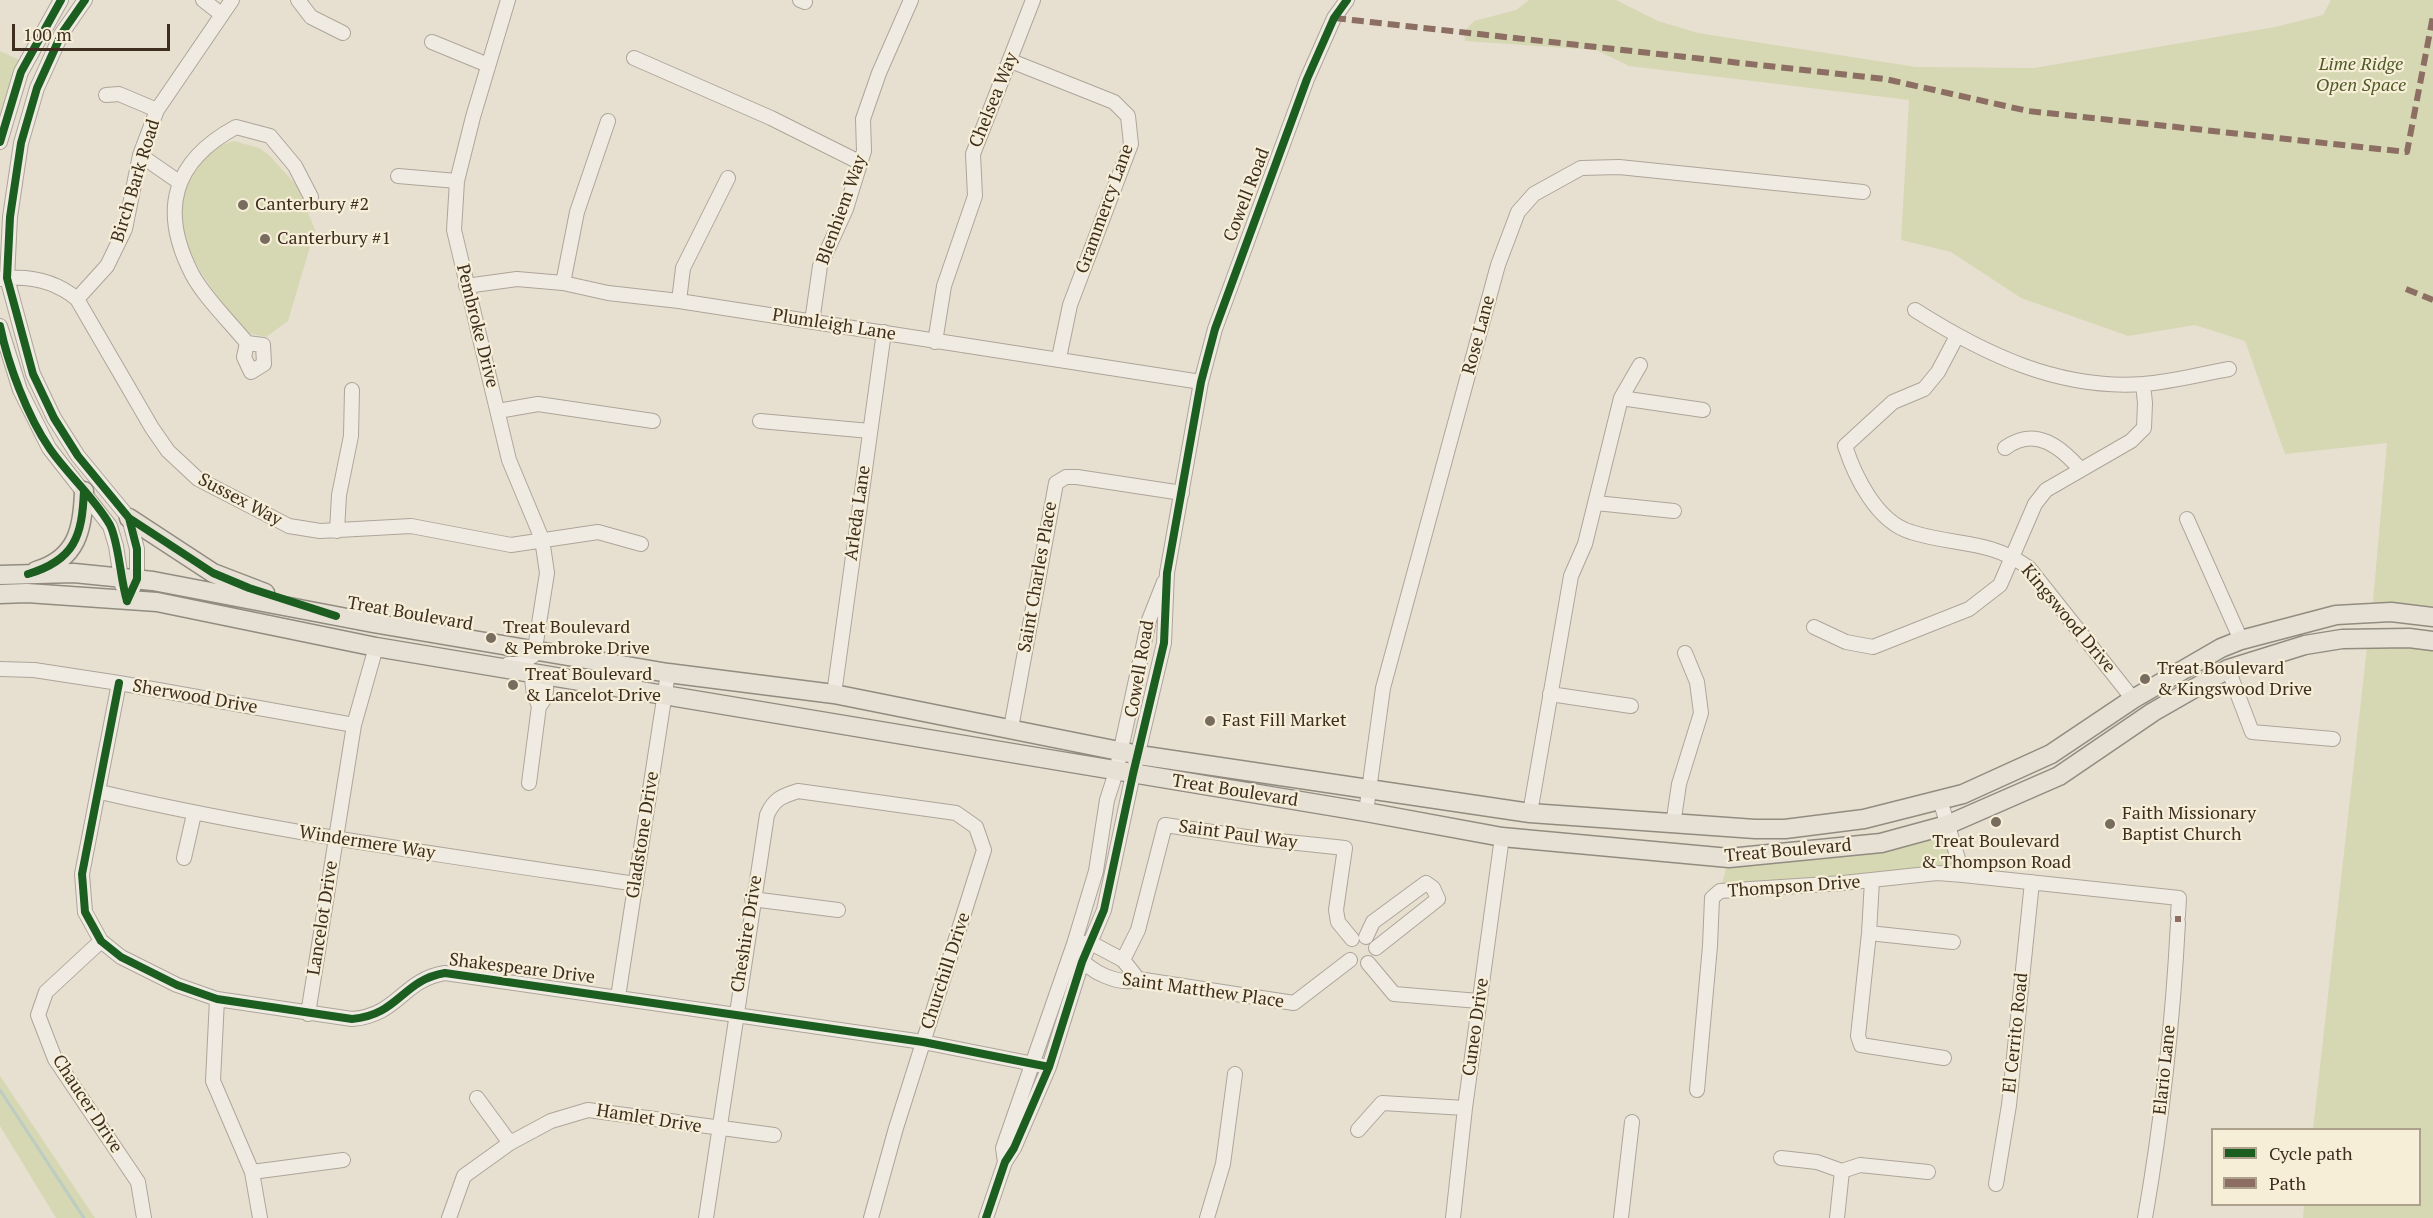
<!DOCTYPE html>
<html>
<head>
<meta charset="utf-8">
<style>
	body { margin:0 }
	#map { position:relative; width:2433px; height:1218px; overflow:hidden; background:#e7e0d1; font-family:"PT Serif",serif }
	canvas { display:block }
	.legend { position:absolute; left:2211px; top:1128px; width:210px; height:78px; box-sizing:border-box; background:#f7eed8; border:2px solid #ada18e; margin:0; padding:8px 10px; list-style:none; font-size:18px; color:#3d2e20 }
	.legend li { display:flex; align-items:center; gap:12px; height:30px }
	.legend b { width:30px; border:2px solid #ada18e }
	.scale { position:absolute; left:12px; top:24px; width:158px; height:27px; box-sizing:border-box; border:3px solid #3d2e20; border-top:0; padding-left:8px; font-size:18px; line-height:21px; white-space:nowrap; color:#3d2e20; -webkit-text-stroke:4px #f7eed8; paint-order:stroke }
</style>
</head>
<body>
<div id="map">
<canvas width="2433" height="1218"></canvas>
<ul class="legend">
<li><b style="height:8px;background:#1b5e20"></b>Cycle path</li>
<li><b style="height:8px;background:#8d6e63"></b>Path</li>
</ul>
<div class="scale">100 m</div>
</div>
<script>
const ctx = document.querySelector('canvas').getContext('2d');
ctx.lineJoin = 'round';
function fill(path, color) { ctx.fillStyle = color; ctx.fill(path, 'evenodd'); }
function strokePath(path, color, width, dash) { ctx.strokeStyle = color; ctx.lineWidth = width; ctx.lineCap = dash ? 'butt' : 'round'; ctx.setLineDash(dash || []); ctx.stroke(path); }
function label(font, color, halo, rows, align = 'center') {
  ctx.font = font + ' "PT Serif",serif'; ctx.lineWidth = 4.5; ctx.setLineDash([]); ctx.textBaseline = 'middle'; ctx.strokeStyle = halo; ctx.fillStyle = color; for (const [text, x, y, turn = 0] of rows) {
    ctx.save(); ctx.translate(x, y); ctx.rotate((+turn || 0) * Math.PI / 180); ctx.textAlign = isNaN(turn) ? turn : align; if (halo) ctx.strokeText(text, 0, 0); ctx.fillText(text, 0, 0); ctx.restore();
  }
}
fill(new Path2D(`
	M 1529,0 L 1616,0 L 1658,21 L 1698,33 L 1916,67 L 2034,68 L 2275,27 L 2323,15 L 2331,0 L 2433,0 L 2433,617 L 2372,613 L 2387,443 L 2285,454 L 2245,341 L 2195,325 L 2128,336 L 2021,298 L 1951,252 L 1901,240 L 1909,100 L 1629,66 L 1596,50 L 1465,41 L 1464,32 L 1474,21 L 1516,10 Z
	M 0,51 L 26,63 L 0,129 Z
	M 234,141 L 259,148 L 269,155 L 298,187 L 315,230 L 288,321 L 266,337 L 247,333 C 212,289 151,224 197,167 C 208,154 217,145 234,141 Z
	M 2368,638 L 2433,641 L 2433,1218 L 2303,1218 L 2304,1205 L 2420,1204 L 2420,1130 L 2313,1129 Z
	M 1947,825 L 1963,875 L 1720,891 L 1729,858 Z
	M 0,1076 L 95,1218 L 56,1218 L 0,1126 Z`), '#d6d7b3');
strokePath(new Path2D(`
	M 0,1090 L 84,1218`), '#bcccc2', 3);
const minor = new Path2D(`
	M 85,0 L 62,33 L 37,88 L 21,143 L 10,217 L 7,278 L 33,374 L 54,418 L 78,456 L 129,518 L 137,549 L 137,579 L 127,601
	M 203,0 L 221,14
	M 298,0 L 311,17 L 343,33
	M 508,0 L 473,117 L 457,181 L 454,230 L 509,460 L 542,539 L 547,573 L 534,655 L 520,664 L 508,664
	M 800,0 L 805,2
	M 432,42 L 488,65
	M 634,58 L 771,118 L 861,163
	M 1011,61 L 1114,102 L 1128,116 L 1131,144 L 1070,305 L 1059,358
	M 106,95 L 119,94 L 157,110
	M 0,142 L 21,72 L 61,0
	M 140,155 L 179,182
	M 398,176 L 457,181
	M 0,279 C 29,275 55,281 77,299 L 152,428 L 168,451 L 198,479 L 289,526 L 320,531 L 411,526 L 511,545 L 598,532 L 641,544
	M 563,283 L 577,212 L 608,121
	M 466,286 L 517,279 L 563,283 L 608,293 L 679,301 L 1201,382
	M 77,299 L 107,266 L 125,229 L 140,155 L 157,110 L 232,0
	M 679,301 L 683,268 L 728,178
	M 1915,310 C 1984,354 2059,390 2143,384 C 2171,382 2201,374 2229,369
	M 812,322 L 820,266 L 846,209 L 864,151 L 863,119 L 879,73 L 911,0
	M 0,326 L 20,390 L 49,448 L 110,526 L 116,546 L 122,585
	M 1957,336 L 1938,372 L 1924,389 L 1893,402 L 1845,446 C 1855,477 1877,522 1911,532 C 1954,546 1990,539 2029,568 L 2133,699
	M 935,342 L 944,286 L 975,196 L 973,154 L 1033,0
	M 247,343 L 244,357 L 251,372 L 264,364 L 263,345 L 247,343 C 230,322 204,297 192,274 C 159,210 173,161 236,127 L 270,136 L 295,166 L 311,197
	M 1621,398 L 1703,410
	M 498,411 L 538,404 L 653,421
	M 760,421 L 870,431
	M 2005,448 C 2035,426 2060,446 2081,470
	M 1596,503 L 1674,511
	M 2187,519 L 2241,640
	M 337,531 L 339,495 L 351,436 L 352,390
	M 1814,627 L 1846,642 L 1873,647 L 1969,609 L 2000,585 L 2035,504 L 2046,490 L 2131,441 L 2144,428 L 2145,403 L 2143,384
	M 0,669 L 34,670 L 119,683 L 354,725
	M 2228,669 L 2252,732 L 2333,739
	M 531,672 L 534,694 L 539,706
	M 119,683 L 82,874 L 85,912 L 101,941 L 121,957 L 177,985 L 217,999 L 352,1019 C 399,1015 402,980 445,973 L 923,1042 L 1049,1067
	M 834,694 L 884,332
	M 1550,694 L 1631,706
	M 1011,728 L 1056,483 L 1066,477 L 1077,477 L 1182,493
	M 529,783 L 539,706 C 548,698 546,686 546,675
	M 100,792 C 277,833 456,857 636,884
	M 1940,800 L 1963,875 L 2179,898 L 2178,916
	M 1366,812 L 1383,688 L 1498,265 L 1518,212 L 1534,194 L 1581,168 L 1619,167 L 1863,192
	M 1530,813 L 1571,576 L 1585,544 L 1621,398 L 1640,365
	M 1673,825 L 1679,784 L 1701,713 L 1697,682 L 1685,653
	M 184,858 L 194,814
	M 1872,881 L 1869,933 L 1858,1036 L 1861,1045 L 1944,1058
	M 752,899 L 838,910
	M 1869,933 L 1953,942
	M 1366,937 L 1373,922 L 1426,883 L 1433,888 L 1438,899 L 1376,948
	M 101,941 L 46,992 L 38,1015 L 55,1059 L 138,1182 L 144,1218
	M 1084,943 L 1091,943 L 1123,960
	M 1079,955 C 1086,971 1122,987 1138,979 L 1294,1003 L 1350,960
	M 1368,963 L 1394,994 L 1479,1001
	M 1138,979 L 1123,960 L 1138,930 L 1165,825 L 1260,839 L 1345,848 L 1336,910 L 1338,922 L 1352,939
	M 618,997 L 668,673
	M 217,999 L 213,1081 L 252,1172 L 260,1218
	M 308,1014 L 354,725 L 376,647
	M 1697,1090 L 1710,946 L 1712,898 L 1720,891 L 1843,883 L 1937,873 L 1963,875
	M 477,1098 L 510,1143
	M 1358,1130 L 1382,1103 L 1465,1108
	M 1781,1158 L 1817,1162 L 1842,1171
	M 1005,1162 L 1003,1148 L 1074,944 L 1096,871 L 1107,800 L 1116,772 L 1149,620 L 1164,582
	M 1842,1171 L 1860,1165 L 1928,1172
	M 252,1172 L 343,1160
	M 1996,1184 L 2009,1105 L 2032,882
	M 449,1218 L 464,1176 L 510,1143 L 551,1121 L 588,1110 L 774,1135
	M 706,1218 L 767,815 C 774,799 782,796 798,791 L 956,813 L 976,827 L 984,850 L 896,1128 L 871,1218
	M 986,1218 L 1005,1162 L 1014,1148 L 1049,1067 L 1082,962 L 1104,910 L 1133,774 L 1164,643 L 1167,573 L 1201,382 L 1215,329 L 1307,79 L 1334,18 L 1347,0
	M 1207,1218 L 1223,1164 L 1235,1074
	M 1453,1218 L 1465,1108 L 1502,837
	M 1621,1218 L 1632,1122
	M 1837,1218 L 1842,1171
	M 2145,1218 C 2162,1120 2173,1021 2178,922`);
const major = new Path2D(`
	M 129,518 L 213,573 L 265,593
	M 36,571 C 77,559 83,529 84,491
	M 0,575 L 74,573 L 153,581 L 373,623 L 668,673 L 834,694 L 1139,755 L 1530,813 L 1755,829 L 1785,829 L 1864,819 L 1963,794 L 2051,754 L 2133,699 L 2221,648 L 2241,640 L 2336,615 L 2391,612 L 2433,617
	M 0,594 L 27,593 L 157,602 L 376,647 L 1366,812 L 1502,837 L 1729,858 L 1881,843 L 1947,825 L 2059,776 L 2153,712 L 2228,669 L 2305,645 L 2342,639 L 2409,638 L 2433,641`);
strokePath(minor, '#ada599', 16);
strokePath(major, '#928b80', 21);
strokePath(minor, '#efebe3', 14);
strokePath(major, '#e6e1d4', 18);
strokePath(new Path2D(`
	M 1334,18 L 1885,79 L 2028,111 L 2407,152 L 2433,16
	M 2406,289 L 2433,300
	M 2178,922 L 2178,916`), '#8d6e63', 6, [12, 6]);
strokePath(new Path2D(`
	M 85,0 L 62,33 L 37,88 L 21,143 L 10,217 L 7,278 L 33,374 L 54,418 L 78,456 L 129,518 L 137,549 L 137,579 L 127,601
	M 0,142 L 21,72 L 61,0
	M 0,326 C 8,364 27,416 50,449 C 68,475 94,497 110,525 C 119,543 120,578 127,601
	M 129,518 L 213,573 L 249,588 L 336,616
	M 28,574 C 75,560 82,536 84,491
	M 119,683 L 82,874 L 85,912 L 101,941 L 121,957 L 177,985 L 217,999 L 352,1019 C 399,1015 402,980 445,973 L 923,1042 L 1049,1067
	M 986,1218 L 1005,1162 L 1014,1148 L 1049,1067 L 1082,962 L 1104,910 L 1133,774 L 1164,643 L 1167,573 L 1201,382 L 1215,329 L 1307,79 L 1334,18 L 1347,0`), '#1b5e20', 8);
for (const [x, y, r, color] of [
	[243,205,6,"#786c5e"],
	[265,239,6,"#786c5e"],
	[491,638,6,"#786c5e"],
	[2145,679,6,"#786c5e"],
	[513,685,6,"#786c5e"],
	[1210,721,6,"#786c5e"],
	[1996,822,6,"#786c5e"],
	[2110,824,6,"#786c5e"]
]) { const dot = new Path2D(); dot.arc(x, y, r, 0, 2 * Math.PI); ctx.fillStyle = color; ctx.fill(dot); strokePath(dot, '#f7eed8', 2); }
label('italic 18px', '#4d5a26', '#f7eed8', [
	["Lime Ridge",2361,65],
	["Open Space",2361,86]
]);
label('18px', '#3d2e20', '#f7eed8', [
	["Chelsea Way",994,100,-68],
	["Birch Bark Road",136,181,-73],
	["Cowell Road",1247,195,-69],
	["Grammercy Lane",1105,209,-70],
	["Blenhiem Way",842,210,-70],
	["Plumleigh Lane",834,325,9],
	["Pembroke Drive",477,326,76],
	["Rose Lane",1479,335,-75],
	["Sussex Way",240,500,28],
	["Arleda Lane",858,513,-82],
	["Saint Charles Place",1038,577,-80],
	["Treat Boulevard",410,614,10],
	["Kingswood Drive",2068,619,50],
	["Cowell Road",1140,669,-80],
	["Sherwood Drive",195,697,10],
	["Treat Boulevard",1235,791,9],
	["Gladstone Drive",643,835,-81],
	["Saint Paul Way",1238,835,8],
	["Windermere Way",367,843,9],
	["Treat Boulevard",1788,851,-5],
	["Thompson Drive",1794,887,-4],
	["Lancelot Drive",323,918,-81],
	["Cheshire Drive",747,934,-81],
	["Shakespeare Drive",522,969,7],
	["Churchill Drive",946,971,-72],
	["Saint Matthew Place",1203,991,8],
	["Cuneo Drive",1476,1027,-82],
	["El Cerrito Road",2016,1033,-84],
	["Elario Lane",2165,1070,-84],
	["Chaucer Drive",87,1104,57],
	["Hamlet Drive",649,1119,9]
]);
label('18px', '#3d2e20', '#f7eed8', [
	["Canterbury #2",255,205],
	["Canterbury #1",277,239],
	["Treat Boulevard",503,628],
	["& Pembroke Drive",503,649],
	["Treat Boulevard",2157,669],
	["& Kingswood Drive",2157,690],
	["Treat Boulevard",525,675],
	["& Lancelot Drive",525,696],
	["Fast Fill Market",1222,721],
	["Faith Missionary",2122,814],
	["Baptist Church",2122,835],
	["Treat Boulevard",1996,842,"center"],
	["& Thompson Road",1996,863,"center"]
], 'left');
</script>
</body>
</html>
